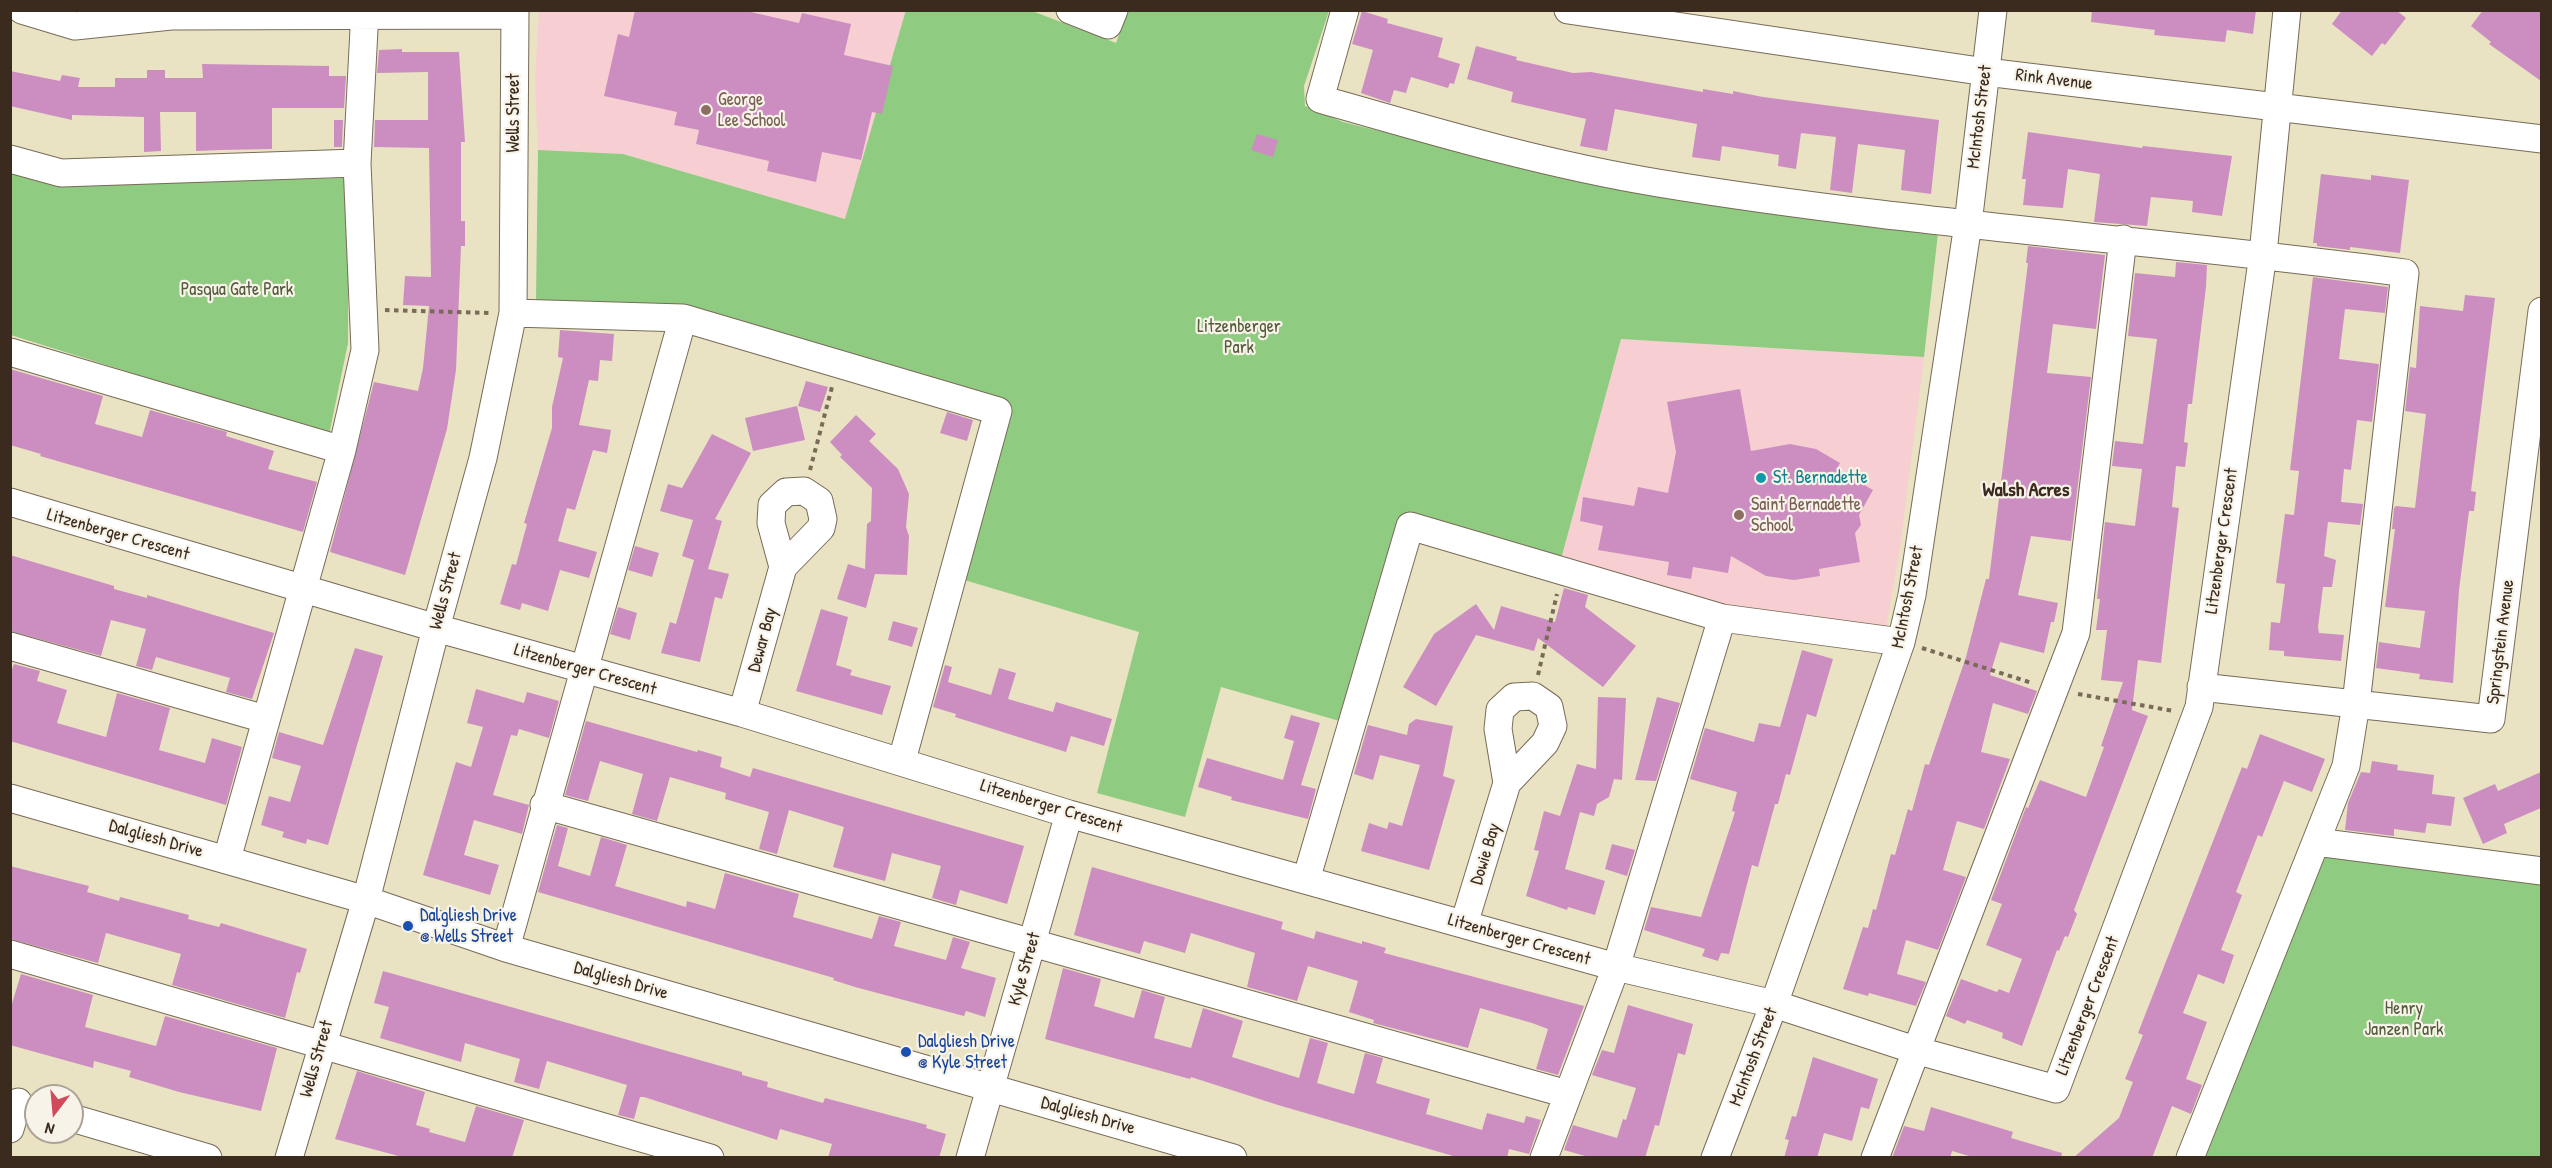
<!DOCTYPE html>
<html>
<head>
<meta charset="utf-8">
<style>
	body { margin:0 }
	#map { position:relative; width:2552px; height:1168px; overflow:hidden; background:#e9e3c3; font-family:"Patrick Hand",sans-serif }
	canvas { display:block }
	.frame { position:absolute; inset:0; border:12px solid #3b2a1e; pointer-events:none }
	.north { position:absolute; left:24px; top:1084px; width:60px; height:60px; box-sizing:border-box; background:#f7f3e8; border:2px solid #aca397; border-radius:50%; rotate:196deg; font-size:16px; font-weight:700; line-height:24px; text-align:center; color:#3b2a1e }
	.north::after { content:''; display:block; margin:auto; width:21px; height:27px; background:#d1495b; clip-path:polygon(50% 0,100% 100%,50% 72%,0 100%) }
</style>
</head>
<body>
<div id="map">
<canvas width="2552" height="1168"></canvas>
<div class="frame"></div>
<div class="north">N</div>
</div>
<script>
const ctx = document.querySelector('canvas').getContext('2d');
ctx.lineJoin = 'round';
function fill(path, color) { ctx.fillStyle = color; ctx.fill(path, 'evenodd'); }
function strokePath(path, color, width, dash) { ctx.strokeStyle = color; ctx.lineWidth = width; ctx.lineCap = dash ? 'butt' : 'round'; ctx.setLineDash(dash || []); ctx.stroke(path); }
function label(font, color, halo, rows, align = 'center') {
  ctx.font = font + ' "Patrick Hand",sans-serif'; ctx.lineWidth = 4.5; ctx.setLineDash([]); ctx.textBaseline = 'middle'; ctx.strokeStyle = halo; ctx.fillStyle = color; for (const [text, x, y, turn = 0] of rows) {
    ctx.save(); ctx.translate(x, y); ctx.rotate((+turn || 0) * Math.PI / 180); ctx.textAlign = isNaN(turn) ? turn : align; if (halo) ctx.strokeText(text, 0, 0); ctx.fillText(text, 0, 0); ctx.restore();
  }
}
fill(new Path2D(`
	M 539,10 L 906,11 L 845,219 L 623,154 L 538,150 L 535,81 Z
	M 1621,339 L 1924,357 L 1900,548 L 1882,651 L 1561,559 Z`), '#f7cfd3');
fill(new Path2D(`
	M 906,10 L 1032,11 L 1116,43 L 1128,11 L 1329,11 L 1304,86 L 1305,106 L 1343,122 L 1488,158 L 1938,233 L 1924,357 L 1621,339 L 1561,559 L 1404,513 L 1379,590 L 1343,722 L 1221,687 L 1185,817 L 1097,793 L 1139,632 L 961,579 L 1009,402 L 688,311 L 536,301 L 538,150 L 623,154 L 845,219 Z
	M 10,173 L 45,183 L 348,178 L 348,343 L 329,435 L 11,335 Z
	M 2323,853 L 2541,879 L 2541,1157 L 2203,1158 Z`), '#8fcb81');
fill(new Path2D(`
	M 635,10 L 742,10 L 799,23 L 802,13 L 851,24 L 844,55 L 893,66 L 882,114 L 872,112 L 861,160 L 822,152 L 816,182 L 767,171 L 769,161 L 696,144 L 699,130 L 674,125 L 677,112 L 604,96 L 618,34 L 629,37 Z
	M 2092,10 L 2256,10 L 2253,34 L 2227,30 L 2225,42 L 2154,35 L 2155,30 L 2091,22 Z
	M 2342,10 L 2396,10 L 2406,18 L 2385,45 L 2382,43 L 2372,56 L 2332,24 Z
	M 2483,10 L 2541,10 L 2541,81 L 2489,44 L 2491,42 L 2471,26 Z
	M 1362,11 L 1388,19 L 1387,23 L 1443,38 L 1438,57 L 1460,64 L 1454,84 L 1450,83 L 1448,88 L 1411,77 L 1406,93 L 1394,90 L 1390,103 L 1361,93 L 1373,50 L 1352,44 Z
	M 1476,46 L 1517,57 L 1516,60 L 1573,73 L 1591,72 L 1703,92 L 1703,89 L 1733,94 L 1733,91 L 1763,97 L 1939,120 L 1931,194 L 1901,190 L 1905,150 L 1858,144 L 1852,193 L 1830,190 L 1836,137 L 1801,133 L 1796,169 L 1778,166 L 1779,155 L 1722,146 L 1720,161 L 1692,157 L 1697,124 L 1615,109 L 1607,151 L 1580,146 L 1586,119 L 1511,102 L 1513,92 L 1467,79 Z
	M 402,49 L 402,52 L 459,52 L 465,142 L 461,142 L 461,221 L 465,221 L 465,246 L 461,246 L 456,370 L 447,429 L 405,575 L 330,552 L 374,382 L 418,391 L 423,368 L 429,306 L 403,305 L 405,276 L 431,277 L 429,148 L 374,147 L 375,120 L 428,120 L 428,72 L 377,73 L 379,50 Z
	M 202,64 L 329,66 L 329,76 L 346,76 L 344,108 L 272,108 L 272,149 L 221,150 L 196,151 L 196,112 L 160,112 L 161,151 L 144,152 L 144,117 L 72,115 L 72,120 L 10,106 L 10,71 L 60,81 L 62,75 L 80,78 L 78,87 L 115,87 L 115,78 L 147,78 L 147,70 L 165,70 L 165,78 L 203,78 Z
	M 334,120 L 343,120 L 342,147 L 334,147 Z
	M 2028,132 L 2142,148 L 2143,146 L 2232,156 L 2222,216 L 2192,212 L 2193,201 L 2151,197 L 2147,226 L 2094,222 L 2100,174 L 2068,169 L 2063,208 L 2023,205 L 2026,179 L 2022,179 Z
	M 1257,134 L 1278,140 L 1273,157 L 1251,150 Z
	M 2321,174 L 2371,180 L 2371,175 L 2409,180 L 2400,253 L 2350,247 L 2350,250 L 2317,246 L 2317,243 L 2313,243 Z
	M 2028,246 L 2105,255 L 2096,329 L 2053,324 L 2047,373 L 2091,377 L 2071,541 L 2031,536 L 2018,595 L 2058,603 L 2054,622 L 2051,622 L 2044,653 L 2000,642 L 1990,675 L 2037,691 L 2028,714 L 1993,703 L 1981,752 L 2010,759 L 1984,829 L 1957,821 L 1943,870 L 1966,877 L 1938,950 L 1906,940 L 1897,974 L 1926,982 L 1916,1006 L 1869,993 L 1868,996 L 1843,989 L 1863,927 L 1868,928 L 1873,909 L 1876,910 L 1891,854 L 1895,855 L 1908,809 L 1912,811 L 1925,764 L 1929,765 L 1966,657 L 1986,579 L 1989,579 L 2028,263 L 2026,263 Z
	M 2176,262 L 2207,265 L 2206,287 L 2192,404 L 2188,404 L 2184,442 L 2188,443 L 2185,467 L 2176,466 L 2172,507 L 2179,508 L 2161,663 L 2138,660 L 2132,710 L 2148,716 L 2074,910 L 2077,914 L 2068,937 L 2065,936 L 2059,951 L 2057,950 L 2022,1046 L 2002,1038 L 2003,1033 L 1967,1020 L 1965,1024 L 1946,1016 L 1961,979 L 1997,992 L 1999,989 L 2009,993 L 2022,959 L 1986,945 L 2002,904 L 1991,900 L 2026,807 L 2028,808 L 2040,780 L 2086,797 L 2104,747 L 2101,746 L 2123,682 L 2101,680 L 2107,630 L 2096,630 L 2100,599 L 2097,599 L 2105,522 L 2135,526 L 2142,469 L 2112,466 L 2115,441 L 2143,444 L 2157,339 L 2128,336 L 2135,273 L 2175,277 Z
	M 2313,277 L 2388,287 L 2385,313 L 2345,309 L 2339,359 L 2379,364 L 2372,422 L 2357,420 L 2351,470 L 2344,469 L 2341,502 L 2363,504 L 2360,525 L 2328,522 L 2324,556 L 2336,560 L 2332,587 L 2323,587 L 2318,627 L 2319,633 L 2344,635 L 2341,661 L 2284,656 L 2284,651 L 2269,650 L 2271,622 L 2280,623 L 2285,584 L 2276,583 L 2285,514 L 2294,515 L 2299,471 L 2290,470 Z
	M 2465,295 L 2495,298 L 2471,491 L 2476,492 L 2474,511 L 2469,511 L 2459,590 L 2453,683 L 2419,679 L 2420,674 L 2376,668 L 2379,642 L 2420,648 L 2425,611 L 2385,607 L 2395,529 L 2392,529 L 2394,508 L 2396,506 L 2415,508 L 2426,414 L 2405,411 L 2410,367 L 2416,368 L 2420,306 L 2463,311 Z
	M 560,330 L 614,334 L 612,361 L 600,360 L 598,381 L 589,380 L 579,425 L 611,430 L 607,453 L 593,450 L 575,510 L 567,508 L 558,541 L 597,552 L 589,578 L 560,570 L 548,611 L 522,603 L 520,610 L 500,604 L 512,564 L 516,565 L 527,524 L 524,523 L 552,428 L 552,407 L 563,358 L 558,357 Z
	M 10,369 L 103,396 L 95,424 L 142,437 L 150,410 L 227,432 L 226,436 L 274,451 L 268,469 L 317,482 L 303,532 L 40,456 L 41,454 L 10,445 Z
	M 806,381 L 828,387 L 820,412 L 798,406 Z
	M 1740,389 L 1751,451 L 1790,444 L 1816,449 L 1840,463 L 1837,469 L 1873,490 L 1859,515 L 1861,525 L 1855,533 L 1860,562 L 1819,569 L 1820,576 L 1794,580 L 1766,576 L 1731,556 L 1728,573 L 1693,567 L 1691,579 L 1667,575 L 1669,562 L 1598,550 L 1603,526 L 1580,521 L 1583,497 L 1634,506 L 1638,487 L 1668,493 L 1676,452 L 1667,402 Z
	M 797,406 L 805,440 L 753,451 L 745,418 Z
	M 947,412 L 973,420 L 967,441 L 940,433 Z
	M 856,415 L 876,434 L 869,441 L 898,469 L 909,494 L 906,527 L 909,536 L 907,575 L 875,574 L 866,608 L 837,599 L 848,564 L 865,569 L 867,524 L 871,521 L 872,488 L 840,457 L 842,455 L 830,442 Z
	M 712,434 L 751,453 L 715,519 L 722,521 L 708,569 L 729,574 L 722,599 L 715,597 L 700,662 L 661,653 L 670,622 L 676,624 L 694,560 L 682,556 L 693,520 L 660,511 L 668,484 L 682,488 Z
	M 635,546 L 659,553 L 652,577 L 628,570 Z
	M 10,555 L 114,586 L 114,589 L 147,598 L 147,595 L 274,633 L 252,699 L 226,692 L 230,678 L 156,657 L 152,670 L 136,666 L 146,629 L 111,620 L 101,656 L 10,631 Z
	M 1564,588 L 1588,595 L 1585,607 L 1636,646 L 1603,687 L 1538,638 L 1534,651 L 1476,635 L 1436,706 L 1403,687 L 1434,634 L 1476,604 L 1494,630 L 1501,606 L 1555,622 Z
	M 618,607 L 637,613 L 630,640 L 610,634 Z
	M 821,609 L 848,617 L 836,665 L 852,670 L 850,675 L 891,686 L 882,715 L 796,691 Z
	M 893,621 L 918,628 L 912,647 L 888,640 Z
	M 355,648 L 383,656 L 328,845 L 307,839 L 306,844 L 282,837 L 284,832 L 261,825 L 269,796 L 290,802 L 301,766 L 272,758 L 279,732 L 323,745 Z
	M 1802,650 L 1833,659 L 1816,717 L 1807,714 L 1790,775 L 1786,774 L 1778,804 L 1775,804 L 1758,867 L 1752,865 L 1729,954 L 1721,953 L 1718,961 L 1702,956 L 1705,949 L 1644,930 L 1651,907 L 1701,917 L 1735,812 L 1732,811 L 1737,792 L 1690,779 L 1705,728 L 1754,742 L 1759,723 L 1780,727 Z
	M 14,664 L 40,671 L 37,681 L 67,690 L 57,723 L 106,737 L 117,693 L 170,708 L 159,750 L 205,763 L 212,738 L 242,747 L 226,805 L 10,741 L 10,675 Z
	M 945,665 L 952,667 L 948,682 L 991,695 L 999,668 L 1016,673 L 1008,699 L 1053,712 L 1056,702 L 1112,719 L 1104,746 L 1071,736 L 1066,752 L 955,717 L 956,714 L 933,707 Z
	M 476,689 L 524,703 L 527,692 L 559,701 L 549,738 L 519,729 L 517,736 L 511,735 L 493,795 L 529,805 L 522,834 L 474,820 L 464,855 L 499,865 L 490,895 L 423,875 L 456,762 L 471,767 L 483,727 L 467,723 Z
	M 1598,697 L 1626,698 L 1622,780 L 1614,779 L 1609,797 L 1597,804 L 1594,816 L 1580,812 L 1565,869 L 1605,881 L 1595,915 L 1568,907 L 1567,910 L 1526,896 L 1539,851 L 1534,850 L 1544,811 L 1560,816 L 1577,764 L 1596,769 Z
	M 1657,697 L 1680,703 L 1656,781 L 1635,780 Z
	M 1291,715 L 1320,723 L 1301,785 L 1316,789 L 1308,819 L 1231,800 L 1232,797 L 1198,787 L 1207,758 L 1283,780 L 1294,741 L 1284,738 Z
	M 1416,719 L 1453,726 L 1443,776 L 1455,780 L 1429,870 L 1361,851 L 1369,823 L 1387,829 L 1389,822 L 1402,826 L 1420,765 L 1380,755 L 1373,780 L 1354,774 L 1368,725 L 1407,735 L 1409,724 Z
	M 586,721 L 697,752 L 698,750 L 722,757 L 720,767 L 750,777 L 753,768 L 1024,846 L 1007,904 L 960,890 L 956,905 L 932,898 L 941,866 L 892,853 L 885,881 L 833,867 L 844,827 L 789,810 L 777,854 L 759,849 L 769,812 L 725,799 L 726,793 L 670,777 L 657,821 L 632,814 L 643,774 L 600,761 L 588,801 L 565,795 Z
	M 2260,734 L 2325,759 L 2312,792 L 2284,781 L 2262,837 L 2258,835 L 2236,892 L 2242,895 L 2221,950 L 2234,955 L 2224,984 L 2198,974 L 2183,1013 L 2207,1022 L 2186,1079 L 2202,1085 L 2191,1114 L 2172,1106 L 2152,1158 L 2073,1158 L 2119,1118 L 2133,1082 L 2125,1079 L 2143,1035 L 2138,1033 L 2242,767 L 2247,769 Z
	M 2372,761 L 2398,765 L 2397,770 L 2434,775 L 2432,794 L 2455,797 L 2451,826 L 2427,823 L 2425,833 L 2394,829 L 2394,836 L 2345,830 L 2348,803 L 2361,772 L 2370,773 Z
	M 2541,772 L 2541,808 L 2504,824 L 2507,833 L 2483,844 L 2463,798 L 2495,784 L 2498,791 Z
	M 557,825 L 568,828 L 558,866 L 590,876 L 601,837 L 627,845 L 615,886 L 686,907 L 687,901 L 715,909 L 725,873 L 799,894 L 793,917 L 872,939 L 879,916 L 901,922 L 894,946 L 946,960 L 953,937 L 970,942 L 961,968 L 996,978 L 985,1017 L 966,1011 L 964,1016 L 855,987 L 833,980 L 834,978 L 538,892 Z
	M 1612,844 L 1635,850 L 1627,876 L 1605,869 Z
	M 10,866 L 89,886 L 87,892 L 119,901 L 120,897 L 189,915 L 188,919 L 219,927 L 221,923 L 307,949 L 300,973 L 297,972 L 285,1018 L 172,985 L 181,954 L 106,933 L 98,963 L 10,939 Z
	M 1092,867 L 1283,922 L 1281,929 L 1314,939 L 1316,931 L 1362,944 L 1362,941 L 1386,948 L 1384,953 L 1584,1006 L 1558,1075 L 1536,1069 L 1548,1029 L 1532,1023 L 1480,1008 L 1468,1048 L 1373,1023 L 1374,1020 L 1349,1012 L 1358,981 L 1308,966 L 1297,1001 L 1247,987 L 1255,953 L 1214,940 L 1191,933 L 1185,953 L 1144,941 L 1140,954 L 1074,935 Z
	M 1063,968 L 1101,979 L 1094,1006 L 1134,1018 L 1142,990 L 1165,997 L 1154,1038 L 1191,1048 L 1203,1008 L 1243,1021 L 1232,1057 L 1299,1078 L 1310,1038 L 1328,1043 L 1317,1083 L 1354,1094 L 1365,1053 L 1383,1058 L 1376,1083 L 1430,1099 L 1426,1114 L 1482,1130 L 1487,1113 L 1524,1123 L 1526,1116 L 1541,1120 L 1529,1154 L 1509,1149 L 1507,1158 L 1460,1158 L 1278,1105 L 1191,1077 L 1190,1079 L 1045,1039 Z
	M 383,971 L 742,1072 L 742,1075 L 768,1082 L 767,1087 L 823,1103 L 825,1098 L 927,1125 L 926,1128 L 946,1134 L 939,1158 L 828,1158 L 832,1144 L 780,1129 L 777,1140 L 768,1137 L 644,1097 L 640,1097 L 634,1119 L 618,1115 L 627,1085 L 547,1061 L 539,1089 L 514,1082 L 520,1059 L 465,1043 L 461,1062 L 380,1038 L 389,1007 L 374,1003 Z
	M 21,974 L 93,995 L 85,1027 L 156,1046 L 165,1016 L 277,1048 L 261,1111 L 179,1092 L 129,1077 L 131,1071 L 94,1061 L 93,1068 L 10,1045 L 10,1010 Z
	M 1628,1005 L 1693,1024 L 1685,1055 L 1678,1053 L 1659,1126 L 1655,1125 L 1645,1158 L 1592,1158 L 1564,1150 L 1573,1125 L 1617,1138 L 1623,1119 L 1626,1120 L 1636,1088 L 1592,1075 L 1602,1050 L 1614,1053 Z
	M 1813,1057 L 1878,1079 L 1869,1109 L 1861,1107 L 1852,1141 L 1824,1133 L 1817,1158 L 1784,1158 L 1789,1140 L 1785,1139 L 1792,1116 L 1796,1117 Z
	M 357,1071 L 425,1092 L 416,1125 L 430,1129 L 429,1132 L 465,1142 L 476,1106 L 524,1120 L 512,1158 L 406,1158 L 335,1139 Z
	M 1931,1107 L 2013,1132 L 2011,1138 L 2062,1153 L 2061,1158 L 1976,1158 L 1952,1151 L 1950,1158 L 1892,1158 L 1904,1126 L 1924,1131 Z`), '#cc8ec1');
const minor = new Path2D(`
	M 22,10 L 75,26 L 171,16 L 514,15
	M 1070,10 L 1108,25 L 1114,10
	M 1345,10 L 1320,99 C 1432,131 1543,164 1658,183 C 1906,224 2157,240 2405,273 L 2356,704 L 2346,766 L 2190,1158
	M 1568,10 L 1986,72 L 2542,139
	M 10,159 L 61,173 L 357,163
	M 513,313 L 683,318 L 998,411 L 902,760
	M 10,352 L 342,450
	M 10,502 L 436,628 L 742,713 L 1069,814 L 1616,967 L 1774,1004 L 1915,1050 L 2056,1089 L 2199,707 L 2263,254 L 2287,10
	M 10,646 L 265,719
	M 2201,687 L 2491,719 L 2542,311
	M 742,713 L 783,567 L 821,528 L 823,519 L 819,501 L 804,491 L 786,492 L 772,505 L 771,523 L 783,567
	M 10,798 L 366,900 L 506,948 L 1233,1158
	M 544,805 L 1567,1094
	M 2316,842 L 2542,871
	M 227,859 L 342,450 L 365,350 L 357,163 L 365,10
	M 1306,880 L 1410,526 L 1722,618 L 1901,642
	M 1464,924 L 1507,783 L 1545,743 L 1553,726 L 1549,707 L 1533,696 L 1514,697 L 1500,710 L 1498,729 L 1507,783
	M 506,948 L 683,318
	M 10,954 L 710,1158
	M 72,1118 L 208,1158
	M 10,1129 L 18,1102
	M 289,1158 L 366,900 L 436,628 L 483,458 L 513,313 L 515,10
	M 970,1158 L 1069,814
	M 1544,1158 L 1616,967 L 1722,618
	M 1715,1158 L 1774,1004 L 1901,642 L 1912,595 L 1968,224 L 1993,10
	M 1875,1158 L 2076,633 L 2123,239`);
strokePath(minor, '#786b58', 29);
strokePath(new Path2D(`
	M 385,310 L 489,313
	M 810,470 L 832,387
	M 1922,648 L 2032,683
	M 1538,675 L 1557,594
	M 2078,694 L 2174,711`), '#786b58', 4, [4.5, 4.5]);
strokePath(minor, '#fff', 27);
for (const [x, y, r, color] of [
	[706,110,6,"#8d6e63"],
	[1761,478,6,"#0f9aa8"],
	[1739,515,6,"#8d6e63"],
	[408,926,6,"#1a4fb4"],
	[906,1052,6,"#1a4fb4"]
]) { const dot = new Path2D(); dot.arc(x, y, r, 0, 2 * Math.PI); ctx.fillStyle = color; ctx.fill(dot); strokePath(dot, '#f7f3e8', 2); }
label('18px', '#3b2a1e', '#f7f3e8', [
	["Rink Avenue",2054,80,7],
	["Wells Street",514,113,-90],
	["McIntosh Street",1980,117,-83],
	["Litzenberger Crescent",118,535,16],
	["Litzenberger Crescent",2222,541,-82],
	["Wells Street",446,591,-75],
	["McIntosh Street",1908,597,-79],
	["Dewar Bay",763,640,-75],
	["Springstein Avenue",2501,642,-83],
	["Litzenberger Crescent",585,670,16],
	["Litzenberger Crescent",1051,807,17],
	["Dalgliesh Drive",156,839,16],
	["Dowie Bay",1486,854,-73],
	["Litzenberger Crescent",1519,940,16],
	["Kyle Street",1025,969,-74],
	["Dalgliesh Drive",621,981,16],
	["Litzenberger Crescent",2088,1006,-69],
	["McIntosh Street",1754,1057,-69],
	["Wells Street",317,1059,-74],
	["Dalgliesh Drive",1088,1116,16]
]);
label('18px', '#785e54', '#f7f3e8', [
	["George",718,100],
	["Lee School",718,121],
	["Saint Bernadette",1751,505],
	["School",1751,526]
], 'left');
label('18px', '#545a3c', '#f7f3e8', [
	["Pasqua Gate Park",237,290],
	["Litzenberger",1239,327],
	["Park",1239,348],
	["Henry",2404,1009],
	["Janzen Park",2404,1030]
]);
label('18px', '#0d838f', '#f7f3e8', [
	["St. Bernadette",1773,478]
], 'left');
label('18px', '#164399', '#f7f3e8', [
	["Dalgliesh Drive",420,916],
	["@ Wells Street",420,937],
	["Dalgliesh Drive",918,1042],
	["@ Kyle Street",918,1063]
], 'left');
label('bold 20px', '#3b2a1e', '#f7f3e8', [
	["Walsh Acres",2026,491]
]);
</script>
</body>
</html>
